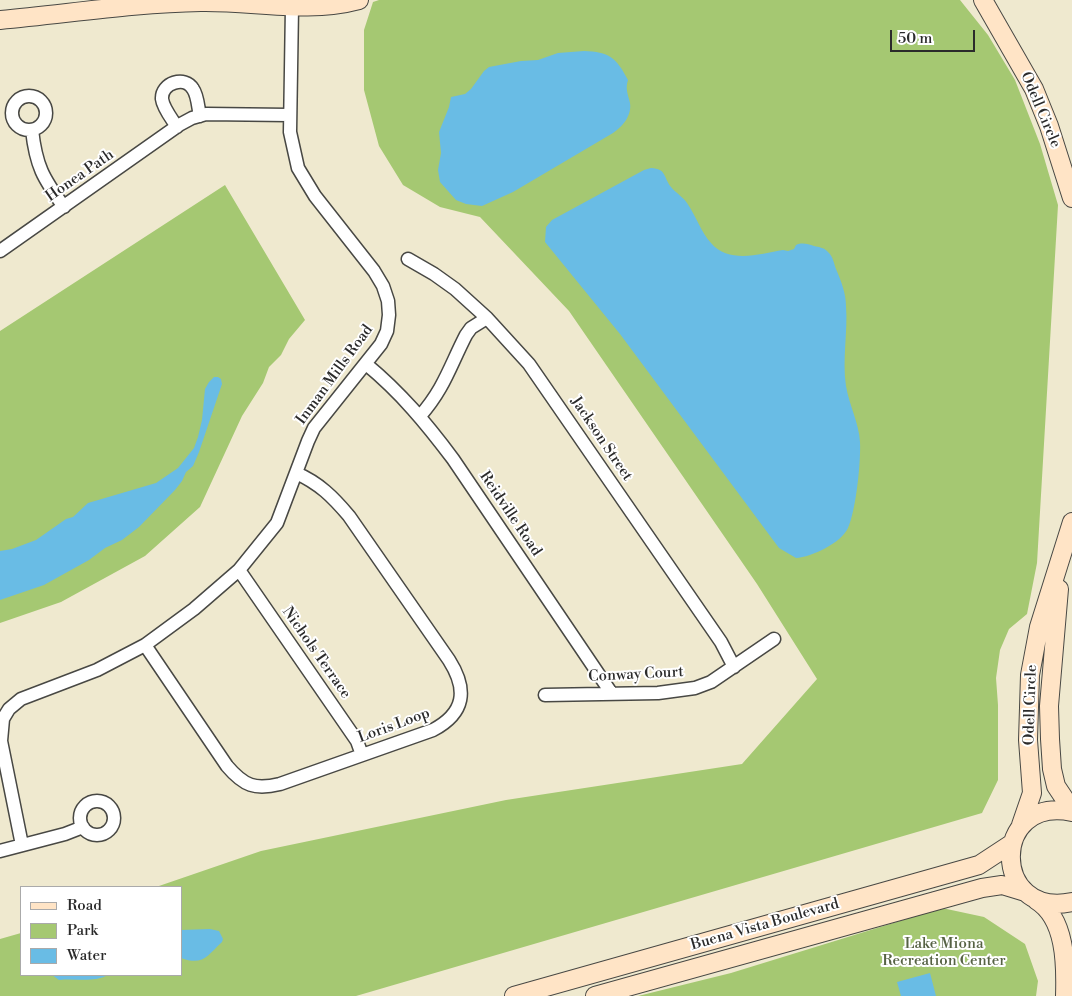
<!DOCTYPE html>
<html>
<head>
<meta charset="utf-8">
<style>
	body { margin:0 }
	#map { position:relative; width:1072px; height:996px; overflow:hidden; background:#efe9cf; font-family:"Libre Bodoni",serif }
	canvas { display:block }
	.legend { position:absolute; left:20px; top:886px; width:162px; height:90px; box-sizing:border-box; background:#fff; border:1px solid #aaa; margin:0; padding:6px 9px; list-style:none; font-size:15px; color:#2b2b2b }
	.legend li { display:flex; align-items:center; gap:10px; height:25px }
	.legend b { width:25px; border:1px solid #aaa }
	.scale { position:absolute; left:890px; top:30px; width:85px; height:22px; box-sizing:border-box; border:2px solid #2b2b2b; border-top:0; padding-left:6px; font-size:15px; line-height:18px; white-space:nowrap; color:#2b2b2b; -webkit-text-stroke:4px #fff; paint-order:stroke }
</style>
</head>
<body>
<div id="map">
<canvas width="1072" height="996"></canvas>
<ul class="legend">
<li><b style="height:6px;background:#ffe4c6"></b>Road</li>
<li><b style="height:14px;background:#a5c872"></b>Park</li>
<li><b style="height:14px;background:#69bce5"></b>Water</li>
</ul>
<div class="scale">50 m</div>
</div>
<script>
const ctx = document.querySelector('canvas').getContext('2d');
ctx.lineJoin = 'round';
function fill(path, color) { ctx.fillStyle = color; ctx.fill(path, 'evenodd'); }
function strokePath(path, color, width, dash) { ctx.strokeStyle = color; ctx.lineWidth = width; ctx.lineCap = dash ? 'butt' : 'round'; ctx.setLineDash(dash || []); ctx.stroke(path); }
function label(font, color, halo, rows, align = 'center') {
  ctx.font = font + ' "Libre Bodoni",serif'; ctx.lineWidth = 4; ctx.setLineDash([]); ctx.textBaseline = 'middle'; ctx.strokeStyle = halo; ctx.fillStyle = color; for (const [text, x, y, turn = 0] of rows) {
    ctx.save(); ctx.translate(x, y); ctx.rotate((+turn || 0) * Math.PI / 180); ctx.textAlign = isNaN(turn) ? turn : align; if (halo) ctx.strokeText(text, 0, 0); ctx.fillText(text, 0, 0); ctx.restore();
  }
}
fill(new Path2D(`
	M 379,0 L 960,0 L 988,35 L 1015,80 L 1040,144 L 1058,205 L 1037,563 L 1027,614 L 1009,629 L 1000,650 L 996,678 L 998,705 L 998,780 L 982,813 L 356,996 L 0,996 L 0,939 L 21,933 L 21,975 L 181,975 L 181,887 L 156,887 L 261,851 L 506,800 L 742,764 L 817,679 L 757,584 L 569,311 L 480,217 L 440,207 L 403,185 L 379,146 L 364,90 L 364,30 L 373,2 Z
	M 225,185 L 305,320 L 289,339 L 281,355 L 269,367 L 263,383 L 242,416 L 200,507 L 145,556 L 61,602 L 0,623 L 0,331 Z
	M 942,908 L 984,917 L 1025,944 L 1038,981 L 1036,996 L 638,996 L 731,973 Z`), '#a5c872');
fill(new Path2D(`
	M 584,51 C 609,52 616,57 628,80 C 625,89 628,94 630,103 C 632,116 622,127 613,133 L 513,192 L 482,206 L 466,204 L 456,200 L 440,182 L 438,170 L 441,153 L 439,132 L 449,107 L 451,97 L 465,94 L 471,89 L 484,71 L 489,67 L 521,61 L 538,60 L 558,53 Z
	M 651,168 C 667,169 663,177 671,187 C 676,193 683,197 687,203 C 696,216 701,232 711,243 C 729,264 760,254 783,250 L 788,251 L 794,249 L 796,245 C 802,242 808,244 814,246 C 819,247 825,248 828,252 C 833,256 834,264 836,269 C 841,281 846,293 846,306 C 848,332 842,359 846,386 C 849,405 859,423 860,442 C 861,462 856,510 848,528 C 841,543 812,557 796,558 L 779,548 L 620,334 L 545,242 L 546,227 L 552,220 L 644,170 Z
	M 214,377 L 218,377 L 221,379 L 222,384 L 199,452 L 193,466 L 186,472 L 182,481 L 175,490 L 139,527 L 122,540 L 105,548 L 89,560 L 44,585 L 0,600 L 0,551 L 12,549 L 36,540 L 66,519 L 73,517 L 88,503 L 156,483 L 178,468 L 194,448 L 198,437 L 202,420 L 205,389 L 209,382 Z
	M 210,929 L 219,931 L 223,939 L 222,942 C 207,956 203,966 181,958 L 181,930 Z
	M 930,973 L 936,996 L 901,996 L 897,982 Z
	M 52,975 L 108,975 C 93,983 76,978 59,980 Z`), '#69bce5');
const street = new Path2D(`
	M12 113a17 17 0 1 1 34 0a17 17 0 1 1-34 0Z
	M 177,127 C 172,119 163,108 162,99 C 161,83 185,75 193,89 C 198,96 198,108 200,116
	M 32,130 C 36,166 43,178 64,207
	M 0,251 L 179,125 L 192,118 L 206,114 L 289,115
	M 408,259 L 434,274 L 455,289 L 487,318 L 529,364 L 721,642 L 734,667
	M 366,364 C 401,393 426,423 453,459 L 612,694
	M 420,416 C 444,389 450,366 466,335 L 471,328 L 487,318
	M 239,570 L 357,741 L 362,755
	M 145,645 L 227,766 C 244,786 255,790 280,784 L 433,730 C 465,713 468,690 449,660 L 349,516 C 333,497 319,483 296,473
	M 545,695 L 658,693 L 695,688 L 711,682 L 774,639
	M80 818a17 17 0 1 1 34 0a17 17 0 1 1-34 0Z
	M 22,845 L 1,741 L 3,719 L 9,709 L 21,699 L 97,670 L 145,645 L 194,609 L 239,570 L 277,523 L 308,441 L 314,428 L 381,344 L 387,331 L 389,315 L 388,301 L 383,286 L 374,271 L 315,196 L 298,168 L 290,132 L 292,7
	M 0,851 L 65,834 L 83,827`);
const secondary = new Path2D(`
	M 983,0 L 1034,89 L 1049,126 L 1072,198
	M 0,20 C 67,14 134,3 201,2 C 254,1 307,14 359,0
	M 1059,589 L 1049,706 L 1050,739 L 1052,769 L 1056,786 L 1072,810
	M 1072,812 C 990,795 991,919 1072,902
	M 1021,825 L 1032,793 L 1028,740 L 1030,675 L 1039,627 L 1072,522
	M 1036,900 C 1066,918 1066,965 1065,996
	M 514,996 L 979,865 L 1011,844
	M 595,996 L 982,888 L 1002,885 L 1025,892`);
strokePath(street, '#484844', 15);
strokePath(secondary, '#484844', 20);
strokePath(street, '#fff', 12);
strokePath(secondary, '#ffe4c6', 18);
label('15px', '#2b2b2b', '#fff', [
	["Odell Circle",1040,110,67],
	["Honea Path",80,176,-35],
	["Inman Mills Road",335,375,-54],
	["Jackson Street",601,439,56],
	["Reidville Road",510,514,56],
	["Nichols Terrace",316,653,55],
	["Conway Court",636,675,-3],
	["Odell Circle",1031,705,-88],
	["Loris Loop",394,726,-20],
	["Buena Vista Boulevard",765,925,-16]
]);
label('15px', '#566244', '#fff', [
	["Lake Miona",944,944],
	["Recreation Center",944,961]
]);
</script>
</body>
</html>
